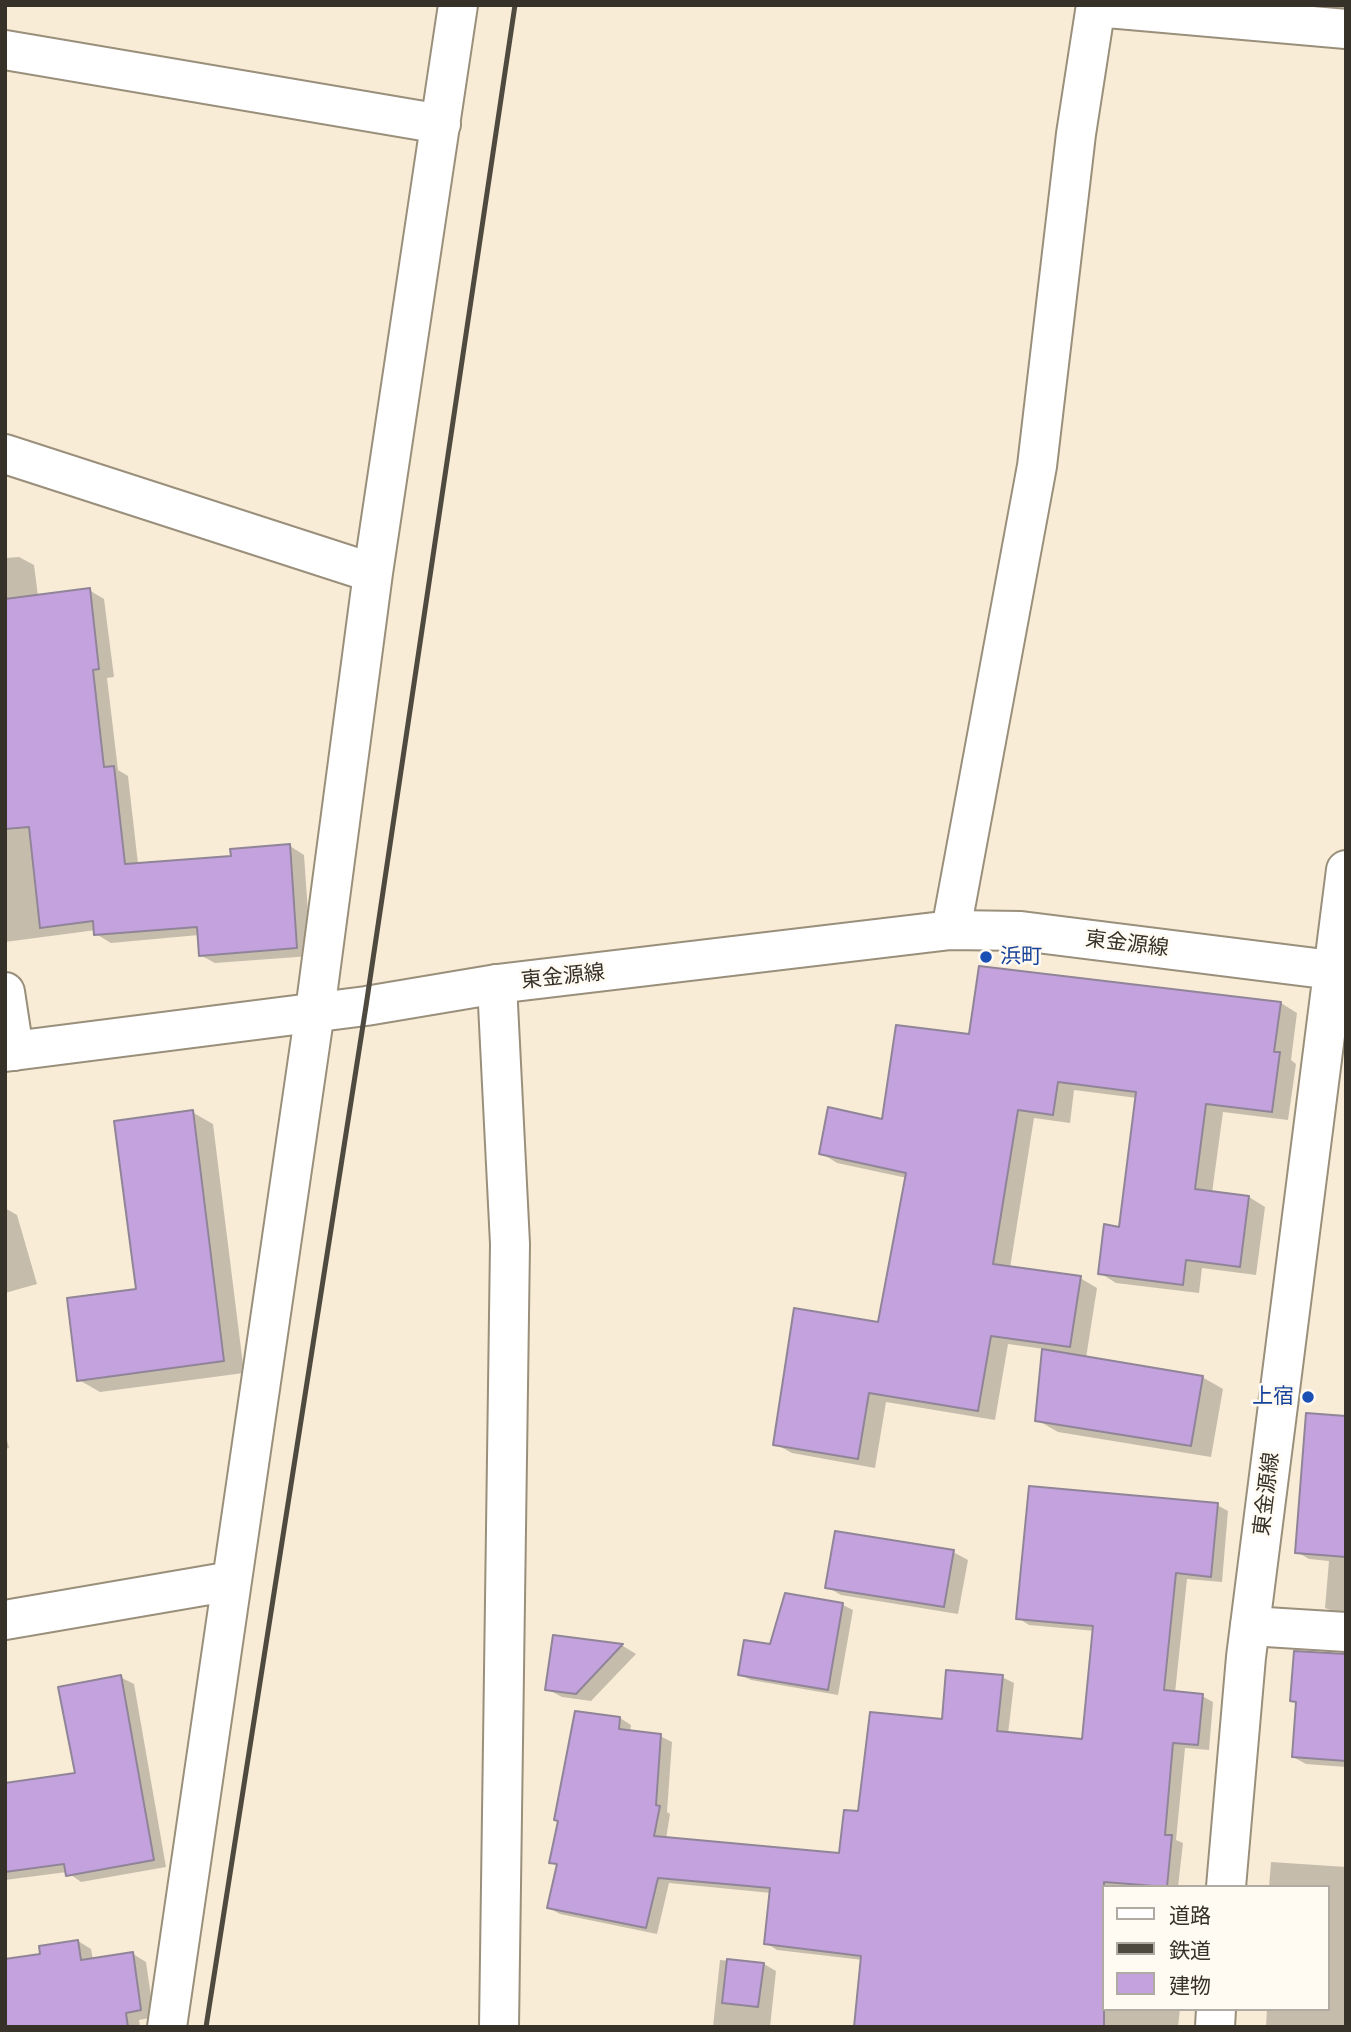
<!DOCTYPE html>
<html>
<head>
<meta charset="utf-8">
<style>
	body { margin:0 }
	#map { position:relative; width:1351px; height:2032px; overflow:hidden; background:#f8ecd7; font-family:Rubik,"Noto Sans JP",sans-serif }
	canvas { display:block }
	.frame { position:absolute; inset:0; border:7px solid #363229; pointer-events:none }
	.legend { position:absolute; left:1102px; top:1885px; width:228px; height:126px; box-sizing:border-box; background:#fffaf2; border:2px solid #afaaa2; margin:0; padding:9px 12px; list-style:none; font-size:21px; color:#363229 }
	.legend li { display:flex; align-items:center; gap:14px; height:35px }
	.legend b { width:35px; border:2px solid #afaaa2 }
</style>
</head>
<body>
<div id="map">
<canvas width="1351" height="2032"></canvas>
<div class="frame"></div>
<ul class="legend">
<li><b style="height:9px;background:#fff"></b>道路</li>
<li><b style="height:9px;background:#4f4a40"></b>鉄道</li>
<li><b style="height:19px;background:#c4a2dd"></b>建物</li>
</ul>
</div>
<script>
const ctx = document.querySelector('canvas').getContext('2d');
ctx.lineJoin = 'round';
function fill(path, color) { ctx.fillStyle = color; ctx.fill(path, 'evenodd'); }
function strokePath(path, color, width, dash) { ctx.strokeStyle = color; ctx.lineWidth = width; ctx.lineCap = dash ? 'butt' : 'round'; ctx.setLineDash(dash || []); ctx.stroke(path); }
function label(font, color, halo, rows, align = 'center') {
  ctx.font = font + ' Rubik,"Noto Sans JP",sans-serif'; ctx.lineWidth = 5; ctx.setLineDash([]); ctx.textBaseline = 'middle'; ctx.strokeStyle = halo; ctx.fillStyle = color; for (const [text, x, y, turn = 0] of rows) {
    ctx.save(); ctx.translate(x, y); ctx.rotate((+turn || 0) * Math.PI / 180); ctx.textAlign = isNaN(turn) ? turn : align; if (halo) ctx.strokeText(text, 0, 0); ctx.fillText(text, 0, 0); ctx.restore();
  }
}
fill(new Path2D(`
	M 1311,5 L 1346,5 L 1346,12 L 1319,10 Z
	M 19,557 L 34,565 L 38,596 L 89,590 L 104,599 L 114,677 L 107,678 L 118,770 L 128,776 L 138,864 L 233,857 L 290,846 L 304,855 L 311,956 L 215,963 L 200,955 L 199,935 L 111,943 L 96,934 L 96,930 L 5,942 L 5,558 Z
	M 1281,1003 L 1297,1013 L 1291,1060 L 1296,1064 L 1288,1120 L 1223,1112 L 1212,1193 L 1249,1197 L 1265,1207 L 1256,1275 L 1202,1268 L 1199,1293 L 1116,1283 L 1100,1273 L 1121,1229 L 1137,1098 L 1074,1090 L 1070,1123 L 1034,1118 L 1010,1268 L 1080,1278 L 1097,1288 L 1086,1358 L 1202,1377 L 1223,1389 L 1211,1457 L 1058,1432 L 1037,1420 L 1044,1349 L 1008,1344 L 995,1420 L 886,1402 L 875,1468 L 792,1453 L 775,1444 L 879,1324 L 907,1178 L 837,1163 L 821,1153 L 884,1122 L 971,1036 Z
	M 192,1112 L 213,1124 L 244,1373 L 100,1392 L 79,1380 L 138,1291 Z
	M 5,1208 L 17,1215 L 37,1284 L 5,1293 Z
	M 1346,1408 L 1346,1616 L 1325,1608 L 1329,1561 L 1309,1559 L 1297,1552 Z
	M 5,1432 L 9,1448 L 5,1449 Z
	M 1217,1505 L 1228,1511 L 1222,1582 L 1187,1579 L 1175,1693 L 1202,1696 L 1213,1702 L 1209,1750 L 1185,1748 L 1176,1840 L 1183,1843 L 1178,1887 L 1104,1887 L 1104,2009 L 1180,2009 L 1178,2027 L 856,2027 L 863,1960 L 777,1950 L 766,1943 L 771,1893 L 669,1883 L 657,1934 L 560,1914 L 549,1908 L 558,1866 L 551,1862 L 620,1718 L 631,1725 L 630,1732 L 660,1736 L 672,1742 L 667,1812 L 670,1814 L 666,1839 L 841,1855 L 859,1813 L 943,1721 L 1002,1677 L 1014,1683 L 1008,1734 L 1084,1741 L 1095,1631 L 1029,1625 L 1018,1618 Z
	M 953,1552 L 968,1560 L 958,1614 L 841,1595 L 827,1587 Z
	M 843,1605 L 853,1610 L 838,1695 L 751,1680 L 740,1675 L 771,1646 Z
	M 554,1637 L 623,1646 L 636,1654 L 591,1701 L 562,1697 L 547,1689 Z
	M 1296,1652 L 1346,1653 L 1346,1767 L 1306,1764 L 1293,1757 L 1298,1704 L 1292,1700 Z
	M 120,1677 L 134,1684 L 166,1867 L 81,1882 L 67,1872 L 5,1880 L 5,1785 L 77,1775 Z
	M 1271,1862 L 1346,1867 L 1346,2027 L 1266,2027 L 1267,2009 L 1328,2009 L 1328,1887 L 1269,1887 Z
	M 78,1941 L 91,1949 L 93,1960 L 133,1954 L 146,1962 L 154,2017 L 139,2020 L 140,2027 L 5,2027 L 42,1955 Z
	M 720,1960 L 764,1964 L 776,1971 L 770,2027 L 713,2027 Z`), '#0003');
const building = new Path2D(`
	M 90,588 L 99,669 L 93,670 L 104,767 L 114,766 L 125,864 L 231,856 L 230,849 L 290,844 L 297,948 L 199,956 L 197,927 L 94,935 L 93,921 L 40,928 L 29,827 L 5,829 L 5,599 Z
	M 979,966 L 1281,1002 L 1274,1052 L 1280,1052 L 1272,1112 L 1206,1104 L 1195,1189 L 1249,1196 L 1240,1267 L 1186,1260 L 1183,1285 L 1098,1274 L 1104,1224 L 1119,1227 L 1136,1092 L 1058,1082 L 1053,1115 L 1018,1110 L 993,1264 L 1081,1276 L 1070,1347 L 991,1336 L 978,1411 L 869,1393 L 858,1459 L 773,1445 L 794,1308 L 878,1322 L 906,1173 L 819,1154 L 828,1107 L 882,1119 L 896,1025 L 969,1034 Z
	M 193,1110 L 224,1361 L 77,1381 L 67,1298 L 136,1289 L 114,1121 Z
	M 1042,1349 L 1203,1376 L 1191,1446 L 1035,1421 Z
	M 1306,1413 L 1346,1416 L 1346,1557 L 1295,1553 Z
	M 1029,1486 L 1218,1503 L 1211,1577 L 1176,1573 L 1164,1690 L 1203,1694 L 1198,1745 L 1173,1743 L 1165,1835 L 1172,1835 L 1167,1887 L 1104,1882 L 1104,2027 L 854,2027 L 861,1956 L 764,1944 L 770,1888 L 658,1878 L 646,1928 L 547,1908 L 557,1864 L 549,1863 L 558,1821 L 554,1820 L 575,1711 L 620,1717 L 619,1729 L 661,1734 L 656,1805 L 660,1806 L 654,1836 L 839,1853 L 844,1810 L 858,1811 L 870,1712 L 942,1719 L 946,1670 L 1003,1675 L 997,1731 L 1082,1739 L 1093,1626 L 1016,1619 Z
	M 835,1531 L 954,1550 L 944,1607 L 825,1588 Z
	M 785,1593 L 843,1603 L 828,1690 L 738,1675 L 744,1640 L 770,1644 Z
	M 553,1635 L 623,1644 L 576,1694 L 545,1690 Z
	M 1294,1651 L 1346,1654 L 1346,1761 L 1292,1757 L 1296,1702 L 1290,1701 Z
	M 121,1675 L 154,1860 L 66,1876 L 64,1864 L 5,1872 L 5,1783 L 75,1773 L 58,1687 Z
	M 78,1940 L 81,1960 L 133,1952 L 141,2010 L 126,2013 L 128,2027 L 5,2027 L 5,1959 L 40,1954 L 39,1946 Z
	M 727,1959 L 764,1963 L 758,2007 L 722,2003 Z`);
fill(building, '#c4a2dd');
strokePath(building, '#908598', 2);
const street = new Path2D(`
	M 1096,7 L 1346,29
	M 5,50 L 441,124
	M 5,454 L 373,573
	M 951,930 L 1037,466 L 1076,134 L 1096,5
	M 497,984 L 510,1244 L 499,2027
	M 5,992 L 14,1051
	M 5,1620 L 232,1581
	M 1250,1626 L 1346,1632
	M 167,2027 L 315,1011 L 373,573 L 458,5`);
const secondary = new Path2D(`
	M 5,1052 L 366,1006 L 497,984 L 951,930 L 1021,931 L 1332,970
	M 1226,1887 L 1246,1657 L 1346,870
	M 1215,2027 L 1216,2009`);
strokePath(street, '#998f7b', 42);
strokePath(secondary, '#998f7b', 42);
strokePath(street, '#fff', 38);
strokePath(secondary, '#fff', 38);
strokePath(new Path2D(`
	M 206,2027 L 366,1006 L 515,5`), '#4f4a40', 5);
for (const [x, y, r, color] of [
	[986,957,7,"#1a4fb4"],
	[1308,1397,7,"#1a4fb4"]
]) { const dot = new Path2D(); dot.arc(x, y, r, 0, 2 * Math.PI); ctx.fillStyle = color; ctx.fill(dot); strokePath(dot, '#fffaf2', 2.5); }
label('21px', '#363229', '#fffaf2', [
	["東金源線",1127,944,7],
	["東金源線",563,977,-6],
	["東金源線",1267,1494,-83]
]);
label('21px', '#164399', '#fffaf2', [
	["浜町",1000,957],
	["上宿",1294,1397,"right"]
], 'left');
</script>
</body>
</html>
